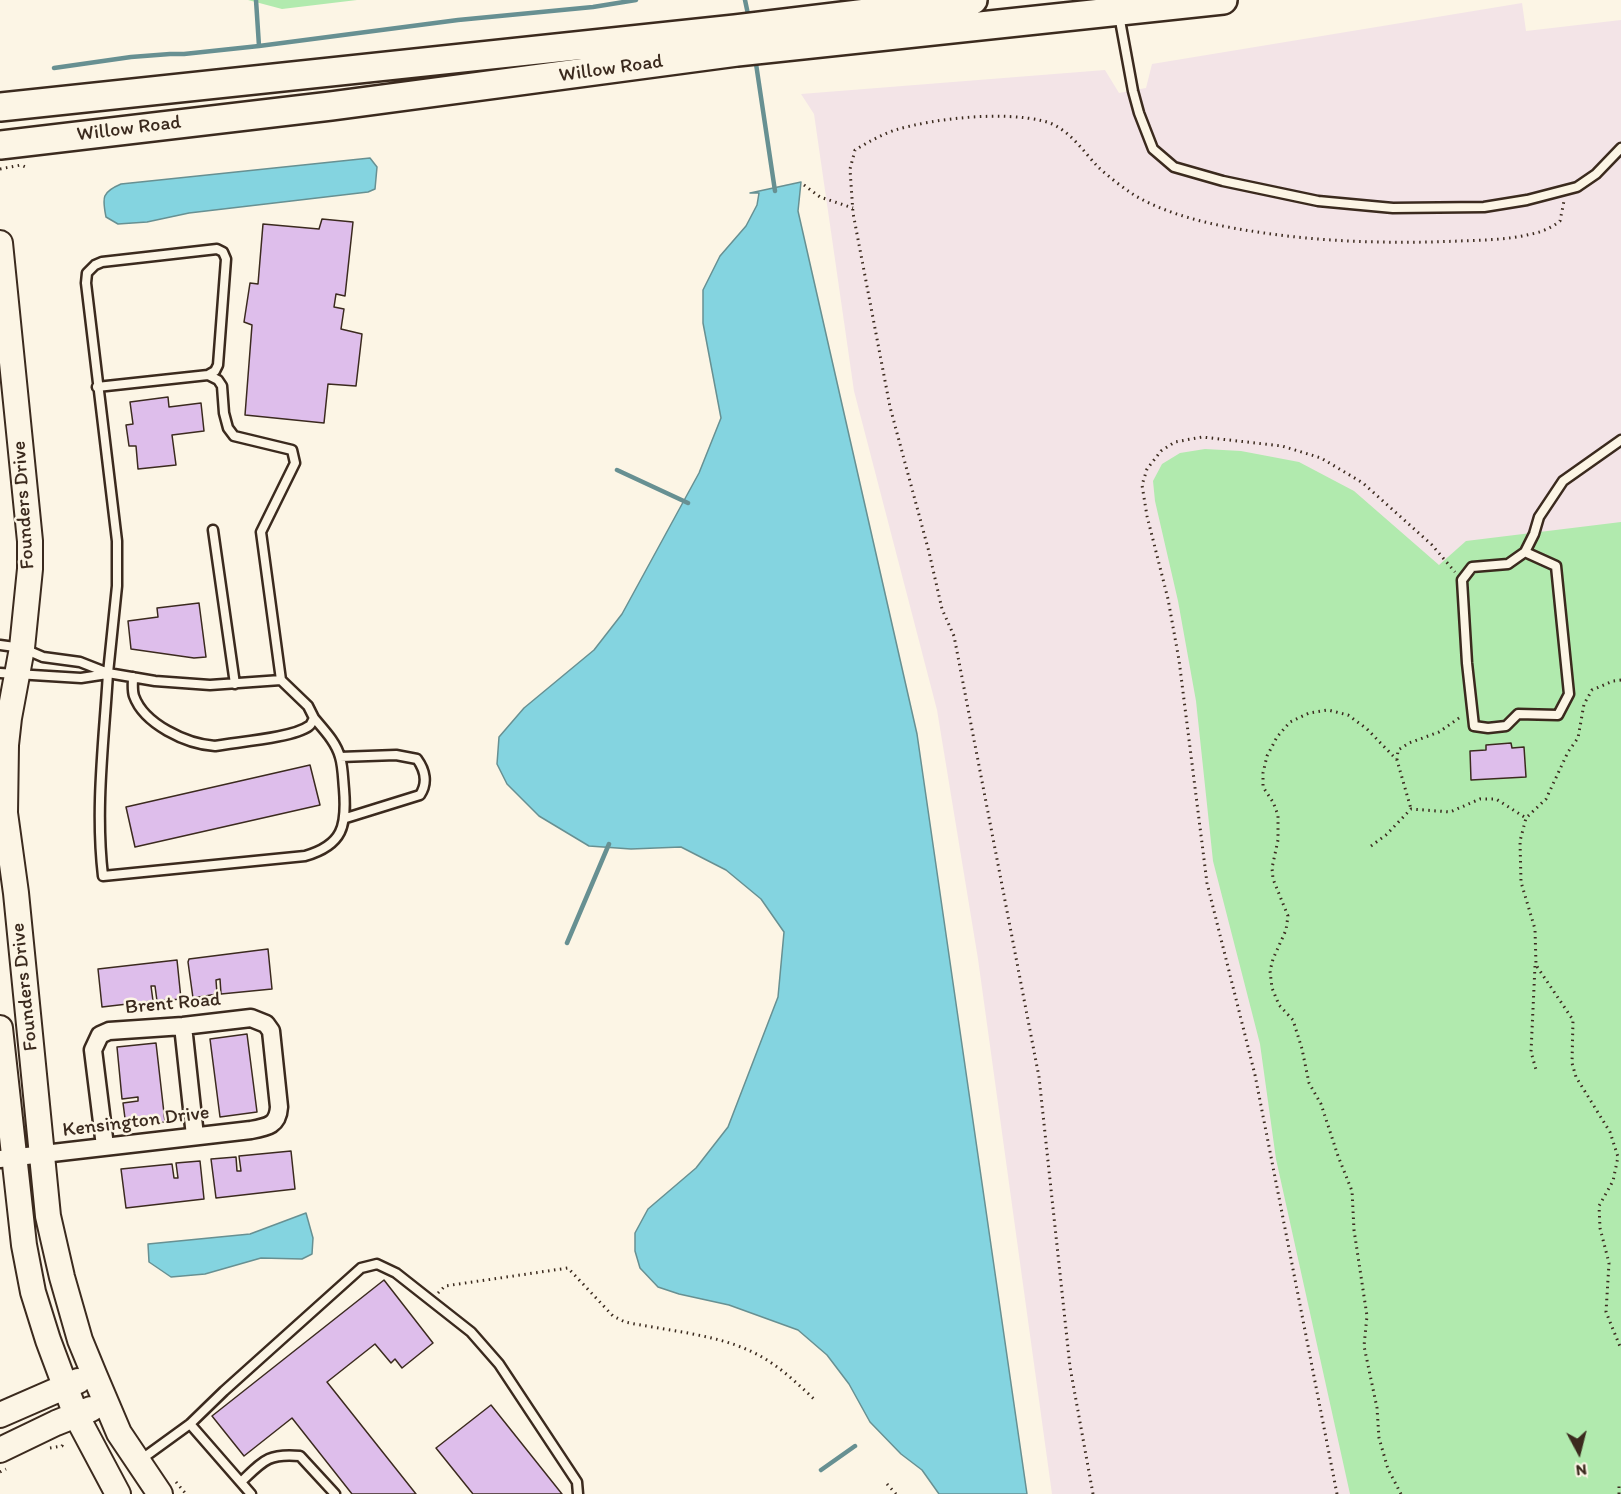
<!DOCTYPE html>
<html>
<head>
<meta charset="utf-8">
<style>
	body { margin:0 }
	#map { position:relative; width:1621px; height:1494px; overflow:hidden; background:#fcf5e5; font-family:Itim,sans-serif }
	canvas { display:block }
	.north { position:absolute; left:1549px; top:1422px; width:60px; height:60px; -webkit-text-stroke:4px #fcf5e5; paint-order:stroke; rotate:173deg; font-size:16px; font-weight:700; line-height:24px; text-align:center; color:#3b2a1e }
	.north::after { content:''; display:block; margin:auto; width:21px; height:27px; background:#3b2a1e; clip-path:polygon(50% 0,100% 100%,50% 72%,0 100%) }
</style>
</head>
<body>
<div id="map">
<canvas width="1621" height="1494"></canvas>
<div class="north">N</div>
</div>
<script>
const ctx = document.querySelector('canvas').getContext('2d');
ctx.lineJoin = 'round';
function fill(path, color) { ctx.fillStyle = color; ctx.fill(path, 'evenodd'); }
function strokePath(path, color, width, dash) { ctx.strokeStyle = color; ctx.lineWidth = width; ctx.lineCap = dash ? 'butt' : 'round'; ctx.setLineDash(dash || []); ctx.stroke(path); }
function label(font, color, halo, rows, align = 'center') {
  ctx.font = font + ' Itim,sans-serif'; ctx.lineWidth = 5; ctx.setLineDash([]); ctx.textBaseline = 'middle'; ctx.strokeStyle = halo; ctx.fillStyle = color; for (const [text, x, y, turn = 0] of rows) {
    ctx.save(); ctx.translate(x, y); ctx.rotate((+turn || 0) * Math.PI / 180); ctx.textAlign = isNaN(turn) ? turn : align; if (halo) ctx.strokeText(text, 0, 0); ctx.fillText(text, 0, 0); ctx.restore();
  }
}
fill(new Path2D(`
	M 1522,3 L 1526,31 L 1621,20 L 1621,1494 L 1052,1494 L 978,959 L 937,710 L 854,391 L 814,114 L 801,94 L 1105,70 L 1119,93 L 1146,88 L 1152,64 Z`), '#f3e4e7');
fill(new Path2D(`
	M 248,0 L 357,0 L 282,9 Z
	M 1205,449 L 1241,451 L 1299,462 L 1354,491 L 1439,565 L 1466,541 L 1621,522 L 1621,1494 L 1350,1494 L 1276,1159 L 1260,1044 L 1213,861 L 1196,701 L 1178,601 L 1155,501 L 1153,481 L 1162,464 L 1180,453 Z`), '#b1eaae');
const water = new Path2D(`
	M 370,158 L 377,167 L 375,189 L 368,192 L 189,213 L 147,222 L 118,224 L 106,217 C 102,197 102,192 121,184 Z
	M 801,182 L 798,211 L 917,734 L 1027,1494 L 939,1494 L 922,1470 L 901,1454 L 870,1422 L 849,1384 L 827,1355 L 798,1330 L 729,1305 L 679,1294 L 658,1287 L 640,1268 L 635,1251 L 635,1233 L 648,1209 L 696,1168 L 728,1127 L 778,997 L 784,932 L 761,899 L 726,870 L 681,847 L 631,849 L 589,846 L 539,816 L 507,784 L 497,764 L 499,737 L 524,708 L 594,650 L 622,614 L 699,473 L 721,418 L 703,323 L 703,290 L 720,256 L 746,226 L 757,205 L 759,193 L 750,193 Z
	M 306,1213 L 313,1238 L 312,1254 L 302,1259 L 261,1258 L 205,1274 L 171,1277 L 149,1262 L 148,1244 L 250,1234 Z`);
fill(water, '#84d4e0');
strokePath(water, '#679092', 1.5);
strokePath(new Path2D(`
	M 256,0 L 259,46 L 458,20 L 593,7 L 636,0
	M 745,0 L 749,19
	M 755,57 L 775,191
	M 54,68 L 131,57 L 170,54 L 184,54 L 259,46
	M 617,470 L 688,503
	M 567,943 L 609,844
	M 821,1470 L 855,1446`), '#679092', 4.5);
const building = new Path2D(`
	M 322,219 L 353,222 L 345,296 L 336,294 L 334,307 L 344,309 L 341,329 L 362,334 L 356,386 L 328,384 L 324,423 L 245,415 L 252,325 L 244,322 L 250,283 L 258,284 L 263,224 L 319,229 Z
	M 168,397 L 169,407 L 201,403 L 204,431 L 172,435 L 176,465 L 138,469 L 136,446 L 129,446 L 126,425 L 133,424 L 130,402 Z
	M 199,603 L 206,657 L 194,658 L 131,649 L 128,621 L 158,617 L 157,608 Z
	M 1511,743 L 1512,748 L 1524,747 L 1526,777 L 1471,780 L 1470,751 L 1486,750 L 1486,745 Z
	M 310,765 L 320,805 L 135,847 L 126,807 Z
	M 268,949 L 272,989 L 221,994 L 220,979 L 216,980 L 217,994 L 193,998 L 188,962 L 189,959 Z
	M 177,960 L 181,999 L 157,1001 L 155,986 L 151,986 L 153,1001 L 102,1007 L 98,969 Z
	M 247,1034 L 257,1112 L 220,1117 L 210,1039 Z
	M 156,1043 L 165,1122 L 126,1126 L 123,1103 L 138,1101 L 138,1097 L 122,1099 L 117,1047 Z
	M 291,1151 L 295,1189 L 216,1198 L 211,1159 L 236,1157 L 237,1171 L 241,1171 L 239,1156 Z
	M 200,1161 L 204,1199 L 126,1208 L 121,1169 L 172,1164 L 174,1178 L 178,1178 L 176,1163 Z
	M 384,1280 L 433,1343 L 402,1368 L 395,1359 L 391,1363 L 375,1344 L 327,1382 L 416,1494 L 352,1494 L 292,1418 L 244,1456 L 212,1416 Z
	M 491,1405 L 562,1494 L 473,1494 L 436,1448 Z`);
fill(building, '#debeeb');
strokePath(building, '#3b2a1e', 1.5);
const lane = new Path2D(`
	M 1119,15 L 1133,91 L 1139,113 L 1153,149 L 1174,167 L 1223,181 L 1318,201 L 1393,208 L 1484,207 L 1527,200 L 1577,187 L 1596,174 L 1621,148
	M 97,387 L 208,375 L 218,380 L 222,386 L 224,413 L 228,428 L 234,436 L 292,450 L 295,463 L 261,532 L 281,680 L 210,685 L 155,681 L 108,673 L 117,586 L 117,541 L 86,283 L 87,273 L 95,265 L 102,262 L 217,249 L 223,252 L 226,259 L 218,365 L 215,371 L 208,375
	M 213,530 L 235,684
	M 1525,552 L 1556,566 L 1569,694 L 1558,715 L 1518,714 L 1506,726 L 1488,728 L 1474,726 L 1467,663 L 1462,580 L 1472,567 L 1508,564 L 1525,552 L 1534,534 L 1539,517 L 1563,481 L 1621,440
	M 0,645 L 22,648 L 43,657 L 80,662 L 108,673
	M 0,673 L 81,678 L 107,674
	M 108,673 C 104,741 95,808 103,876 L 305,856 C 343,845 347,826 344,789 C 343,779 343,767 340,757 C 336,742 324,730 314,718
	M 133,677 C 133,683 132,690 134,696 C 144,724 186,744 215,746 C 236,742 293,738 309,726 C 311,725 313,720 314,718 L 308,706 L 281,680
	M 340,757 L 396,755 L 417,759 C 425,770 428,783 420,795 L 346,818
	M 190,1424 L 251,1494
	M 139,1461 L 190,1424 L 224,1391 L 361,1268 L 377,1264 L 396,1273 L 471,1332 L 499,1364 L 577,1482 L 578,1494
	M 241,1482 C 263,1461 268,1453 300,1456 L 335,1494`);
const street = new Path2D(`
	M 183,1026 L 195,1136
	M 0,1159 L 251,1130 C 268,1127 278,1125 279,1107 L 271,1031 L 266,1024 L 251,1018 L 183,1026 L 109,1031 L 100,1035 L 93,1050 L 105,1146`);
const secondary = new Path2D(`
	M 0,243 L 30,541 L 30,569 L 22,648 L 9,718 L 6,745 L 5,813 L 16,893 L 48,1216 L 62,1277 L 80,1340 L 94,1374 L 119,1433 L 160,1494
	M 0,1028 L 24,1245 L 33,1292 L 48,1340 L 76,1415 L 118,1494
	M 0,1415 L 78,1381
	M 0,1450 L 56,1423 L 91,1409`);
const primary = new Path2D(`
	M 0,107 L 735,29 L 973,0
	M 0,145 L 331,106 L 737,52 L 1223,0`);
strokePath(lane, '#3b2a1e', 13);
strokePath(street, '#3b2a1e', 21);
strokePath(secondary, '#3b2a1e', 28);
strokePath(primary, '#3b2a1e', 32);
strokePath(new Path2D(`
	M 0,169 L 21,165 L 28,168
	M 804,185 L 820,197 L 853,208
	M 1621,680 L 1613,681 L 1592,690 L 1584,704 L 1578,738 L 1568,752 L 1546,799 L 1526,818 L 1520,841 L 1521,882 L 1535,929 L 1536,965 L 1573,1020 L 1572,1063 L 1576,1077 L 1610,1132 L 1618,1157 L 1613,1181 L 1599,1206 L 1600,1228 L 1609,1263 L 1606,1312 L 1621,1349
	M 1397,760 L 1398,750 L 1409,743 L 1439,732 L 1462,716
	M 1371,846 L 1386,835 L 1411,809 L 1450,812 L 1480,799 L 1496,799 L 1526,818
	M 1535,966 L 1531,1052 L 1537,1073
	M 438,1293 L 445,1286 L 568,1268 L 613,1316 L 625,1322 C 663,1330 713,1334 748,1350 C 774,1361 795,1381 815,1400
	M 50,1448 L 62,1446 L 64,1441
	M 0,1472 L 6,1469
	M 176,1482 L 186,1494
	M 887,1484 L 896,1494
	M 1093,1494 L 1070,1367 L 1039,1077 L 954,636 L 942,609 L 929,552 L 890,407 L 853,213 L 850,169 L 855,150 C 868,142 881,135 895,130 C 936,118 1003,111 1043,121 C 1067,126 1083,151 1098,167 C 1109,177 1122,187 1134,195 C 1168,215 1212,225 1251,231 C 1319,242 1390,244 1459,241 C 1483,240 1508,240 1531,234 C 1542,232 1551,228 1560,221 L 1564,201
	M 1337,1494 L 1255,1075 L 1207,883 L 1179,660 L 1168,599 L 1147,516 L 1142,485 L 1147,469 L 1161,451 L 1175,442 L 1202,437 L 1282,446 L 1321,458 L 1363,483 L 1432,545 L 1455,572
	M 1401,1494 L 1388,1469 L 1379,1438 L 1377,1408 L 1364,1346 L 1367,1316 L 1354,1230 L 1352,1191 L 1338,1156 L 1321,1104 L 1309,1083 L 1302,1049 L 1293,1020 L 1279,1005 L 1272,988 L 1270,971 L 1273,959 L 1286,930 L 1288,916 L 1273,879 L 1272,868 L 1278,840 L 1278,815 L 1273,802 L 1263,787 L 1263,773 L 1267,756 L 1277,737 L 1290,722 L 1309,713 L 1328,710 L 1348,715 L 1367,729 L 1397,760 L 1411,809
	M 1619,1494 L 1619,1486 L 1621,1483`), '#3b2a1e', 3, [1.5, 4.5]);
strokePath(lane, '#fcf5e5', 8);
strokePath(street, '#fcf5e5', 16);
strokePath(secondary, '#fcf5e5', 24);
strokePath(primary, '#fcf5e5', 27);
label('20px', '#3b2a1e', '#fcf5e5', [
	["Willow Road",611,69,-8],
	["Willow Road",129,129,-7],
	["Founders Drive",24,505,-94],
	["Founders Drive",25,987,-96],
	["Brent Road",173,1004,-5],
	["Kensington Drive",136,1122,-7]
]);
</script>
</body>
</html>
